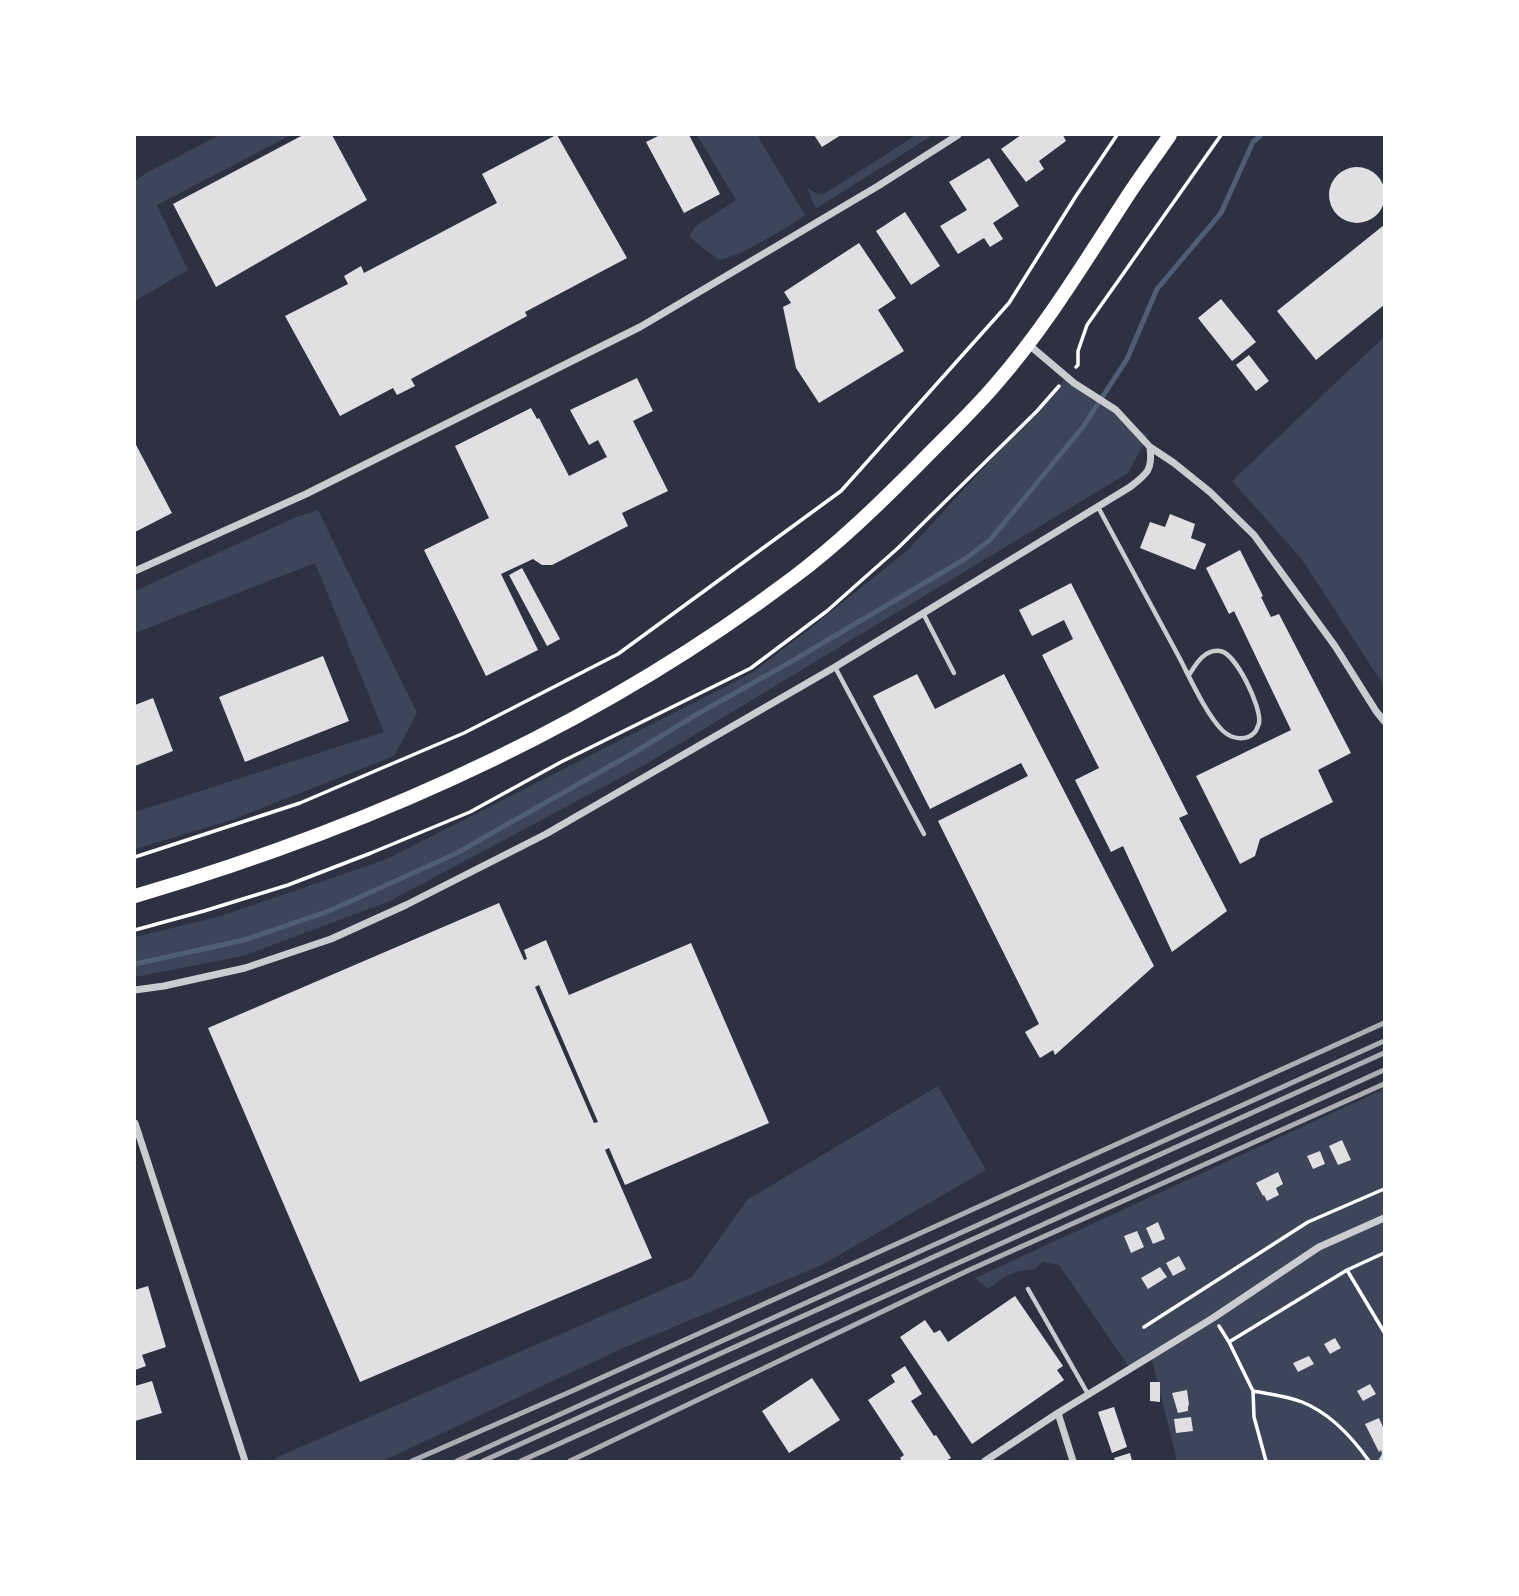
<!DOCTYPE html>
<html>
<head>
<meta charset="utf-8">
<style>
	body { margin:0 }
	#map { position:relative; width:1519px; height:1596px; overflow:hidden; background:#2d3142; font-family:"IBM Plex Sans",sans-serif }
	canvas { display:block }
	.frame { position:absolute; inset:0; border:136px solid #fff; pointer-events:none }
</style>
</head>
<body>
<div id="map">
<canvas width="1519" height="1596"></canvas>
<div class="frame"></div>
</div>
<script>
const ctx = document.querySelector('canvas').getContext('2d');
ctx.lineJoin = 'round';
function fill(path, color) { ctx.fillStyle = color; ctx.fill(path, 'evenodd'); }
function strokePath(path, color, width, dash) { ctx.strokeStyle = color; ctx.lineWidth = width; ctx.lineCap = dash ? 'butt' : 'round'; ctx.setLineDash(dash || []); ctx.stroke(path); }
fill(new Path2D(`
	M 220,135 L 291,135 L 157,205 L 188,270 L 135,301 L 135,181 L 146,173 Z
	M 697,135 L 757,135 L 805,215 L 788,227 L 741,253 L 720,260 L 704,249 L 689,236 L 696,226 L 736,200 Z
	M 916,135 L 933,135 L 817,208 L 815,207 L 807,188 L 818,194 L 824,194 Z
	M 1384,337 L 1384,686 L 1301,558 L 1232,481 Z
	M 1065,379 L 1148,436 L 1128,473 L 646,764 L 390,901 L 243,956 L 135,977 L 135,937 L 221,916 L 387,859 L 752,673 L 808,630 L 908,550 Z
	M 318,510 L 417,713 L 394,756 L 232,820 L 135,849 L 135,812 L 384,732 L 315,563 L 135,633 L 135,591 L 296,517 Z
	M 938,1086 L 986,1170 L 822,1265 L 621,1349 L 383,1461 L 276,1461 L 275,1458 L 692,1277 L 747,1200 Z
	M 1384,1089 L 1384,1461 L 1177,1461 L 1150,1352 L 1129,1367 L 1059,1265 L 1042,1262 L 1035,1269 C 1023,1270 1012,1272 1001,1279 C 995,1284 995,1286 987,1288 L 975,1278 Z`), '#3c4559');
strokePath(new Path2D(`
	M 135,964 L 244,940 L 329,911 L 455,854 L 635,752 L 694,716 L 794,660 L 965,559 L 990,540 L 1083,427 L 1127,359 L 1157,289 L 1221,213 L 1253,142 L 1261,135`), '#4f5d75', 5);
fill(new Path2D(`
	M 303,135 L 332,135 L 367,200 L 216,287 L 173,204 Z
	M 556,135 L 557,135 L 627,258 L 525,312 L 527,316 L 411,379 L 415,386 L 397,395 L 393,388 L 340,416 L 285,316 L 348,284 L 344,276 L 361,266 L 364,273 L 497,203 L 482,174 Z
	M 660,135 L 689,135 L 720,194 L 684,213 L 646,142 Z
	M 814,135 L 841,135 L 822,147 Z
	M 1021,135 L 1063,135 L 1066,141 L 1039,161 L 1044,169 L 1026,182 L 1001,149 Z
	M 989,158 L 1019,206 L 993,223 L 1003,239 L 990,247 L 984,238 L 958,254 L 940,226 L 967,210 L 949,182 Z
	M1329 195a28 28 0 1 1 56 0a28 28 0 1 1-56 0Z
	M 905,212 L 940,266 L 911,285 L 876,231 Z
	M 1384,225 L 1384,305 L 1316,360 L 1277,311 Z
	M 859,243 L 896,298 L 878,310 L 904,351 L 819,403 L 796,368 L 783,307 L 791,303 L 784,292 Z
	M 1221,299 L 1256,342 L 1232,361 L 1198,318 Z
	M 1249,355 L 1269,381 L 1256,391 L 1236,365 Z
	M 637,378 L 653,411 L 633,421 L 668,491 L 622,513 L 628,526 L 552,565 L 542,565 L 533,559 L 501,574 L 538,650 L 486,676 L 424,550 L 489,518 L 455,446 L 531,408 L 537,419 L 539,418 L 569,476 L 607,457 L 598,440 L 589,445 L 570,410 Z
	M 135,443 L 172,513 L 135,532 Z
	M 1170,514 L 1195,524 L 1191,538 L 1206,544 L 1195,570 L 1140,548 L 1150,522 L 1165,527 Z
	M 1240,550 L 1263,596 L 1261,597 L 1271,617 L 1279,614 L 1351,753 L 1318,770 L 1333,802 L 1260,839 L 1255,856 L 1240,864 L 1196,776 L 1291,730 L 1234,611 L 1229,614 L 1206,568 Z
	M 522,568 L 560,639 L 547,646 L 509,575 Z
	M 1071,583 L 1188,814 L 1179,818 L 1227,911 L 1172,952 L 1123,846 L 1111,852 L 1075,780 L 1099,768 L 1042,655 L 1073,639 L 1064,620 L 1032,636 L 1019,610 Z
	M 323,656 L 349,721 L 245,762 L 219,697 Z
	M 917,674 L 935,709 L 1004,674 L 1154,966 L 1055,1055 L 1053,1050 L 1040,1058 L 1025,1032 L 1039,1024 L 938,821 L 1028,776 L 1021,763 L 930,809 L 873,696 Z
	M 153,698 L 173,751 L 135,766 L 135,705 Z
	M 499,903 L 524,960 L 527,959 L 524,950 L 546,940 L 569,995 L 691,943 L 769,1123 L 625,1185 L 609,1148 L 605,1150 L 652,1258 L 360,1382 L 208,1028 ZM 539,985 L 598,1122 L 594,1123 L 535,987 Z
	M 1342,1140 L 1351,1160 L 1338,1165 L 1329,1146 Z
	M 1320,1151 L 1325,1164 L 1313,1169 L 1307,1156 Z
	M 1278,1172 L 1283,1184 L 1276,1188 L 1279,1195 L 1267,1201 L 1264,1195 L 1263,1196 L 1256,1183 Z
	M 1158,1222 L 1165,1239 L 1153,1244 L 1146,1228 Z
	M 1137,1231 L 1144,1247 L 1131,1253 L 1124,1236 Z
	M 1179,1256 L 1186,1269 L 1173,1276 L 1166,1263 Z
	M 1160,1267 L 1167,1277 L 1148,1289 L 1141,1278 Z
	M 148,1286 L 166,1347 L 142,1355 L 146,1366 L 135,1370 L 135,1290 Z
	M 1015,1296 L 1063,1366 L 1057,1370 L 1064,1380 L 972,1444 L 900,1337 L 925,1320 L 934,1333 L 940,1330 L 948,1342 Z
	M 1335,1338 L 1341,1348 L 1330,1354 L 1324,1344 Z
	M 1309,1356 L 1314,1364 L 1298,1372 L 1293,1363 Z
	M 905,1366 L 922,1394 L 911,1401 L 934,1436 L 936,1435 L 951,1458 L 946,1461 L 902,1461 L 900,1458 L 904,1455 L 868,1400 L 895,1382 L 891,1375 Z
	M 812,1378 L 840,1420 L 789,1453 L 762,1411 Z
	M 152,1381 L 162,1413 L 135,1421 L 135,1386 Z
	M 1150,1382 L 1160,1382 L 1160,1402 L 1150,1401 Z
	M 1370,1384 L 1376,1394 L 1363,1401 L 1357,1391 Z
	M 1187,1390 L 1189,1405 L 1188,1406 L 1188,1411 L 1178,1413 L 1172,1393 Z
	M 1114,1407 L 1127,1447 L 1112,1453 L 1098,1412 Z
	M 1191,1417 L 1193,1431 L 1176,1433 L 1174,1419 Z
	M 1379,1418 L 1384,1429 L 1384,1461 L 1378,1461 L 1382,1454 L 1381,1450 L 1379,1452 L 1365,1424 Z
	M 1130,1453 L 1132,1461 L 1115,1461 L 1114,1458 Z`), '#e0e0e3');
strokePath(new Path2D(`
	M 1076,367 L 1078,365 L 1078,351 L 1087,325 L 1221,135
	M 135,857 L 300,803 L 464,733 L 618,654 L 841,491 L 1009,303 L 1076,196 L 1117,135
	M 135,930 L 204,911 L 288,885 L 371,853 L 470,812 L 561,762 L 751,668 L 827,611 L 898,548 L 1037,411 L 1059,386
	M 1347,1270 L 1384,1332
	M 1219,1326 L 1229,1342 L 1253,1391 L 1254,1417 L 1266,1461
	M 1144,1327 L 1308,1222 L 1384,1189
	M 1229,1342 L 1347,1270 L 1384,1253
	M 1253,1391 C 1269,1394 1287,1396 1302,1402 C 1330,1413 1352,1437 1369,1461`), '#fff', 3.5);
strokePath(new Path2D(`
	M 1098,507 C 1125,557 1152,607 1179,657 C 1190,678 1206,714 1222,730 C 1231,739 1246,742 1255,732 C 1256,731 1259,724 1259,723 C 1262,708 1236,653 1220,651 C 1204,649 1196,664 1189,675
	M 923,613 L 954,673
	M 835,667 L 924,834
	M 1028,1289 L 1088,1394`), '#caccd0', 4.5);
strokePath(new Path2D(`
	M 1028,344 L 1074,383 L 1116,410 L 1150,447 L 1174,463 L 1210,492 L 1254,535 L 1335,646 L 1376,711 L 1384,721
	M 135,571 L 306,494 L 640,327 L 878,186 L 958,135
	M 135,990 L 164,986 L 245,968 L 331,939 L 406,905 L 546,834 L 835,667 L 1130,487 C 1147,474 1153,470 1150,447
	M 135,1123 L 245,1461
	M 1058,1413 L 1073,1461
	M 985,1461 L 1058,1413 L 1213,1318 L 1319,1247 L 1384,1218`), '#caccd0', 7);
strokePath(new Path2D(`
	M 135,896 C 370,827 598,725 794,577 C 838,544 878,505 917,466 C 943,439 971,413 995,385 C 1045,328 1084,263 1125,200 C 1139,178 1155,157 1170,135`), '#fff', 14);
strokePath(new Path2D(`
	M 412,1461 L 572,1391 L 1384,1023
	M 457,1461 L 1384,1041
	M 483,1461 L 1384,1053
	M 521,1461 L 1384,1070
	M 570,1461 L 967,1271 L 1384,1084`), '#abadb3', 5);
</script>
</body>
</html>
